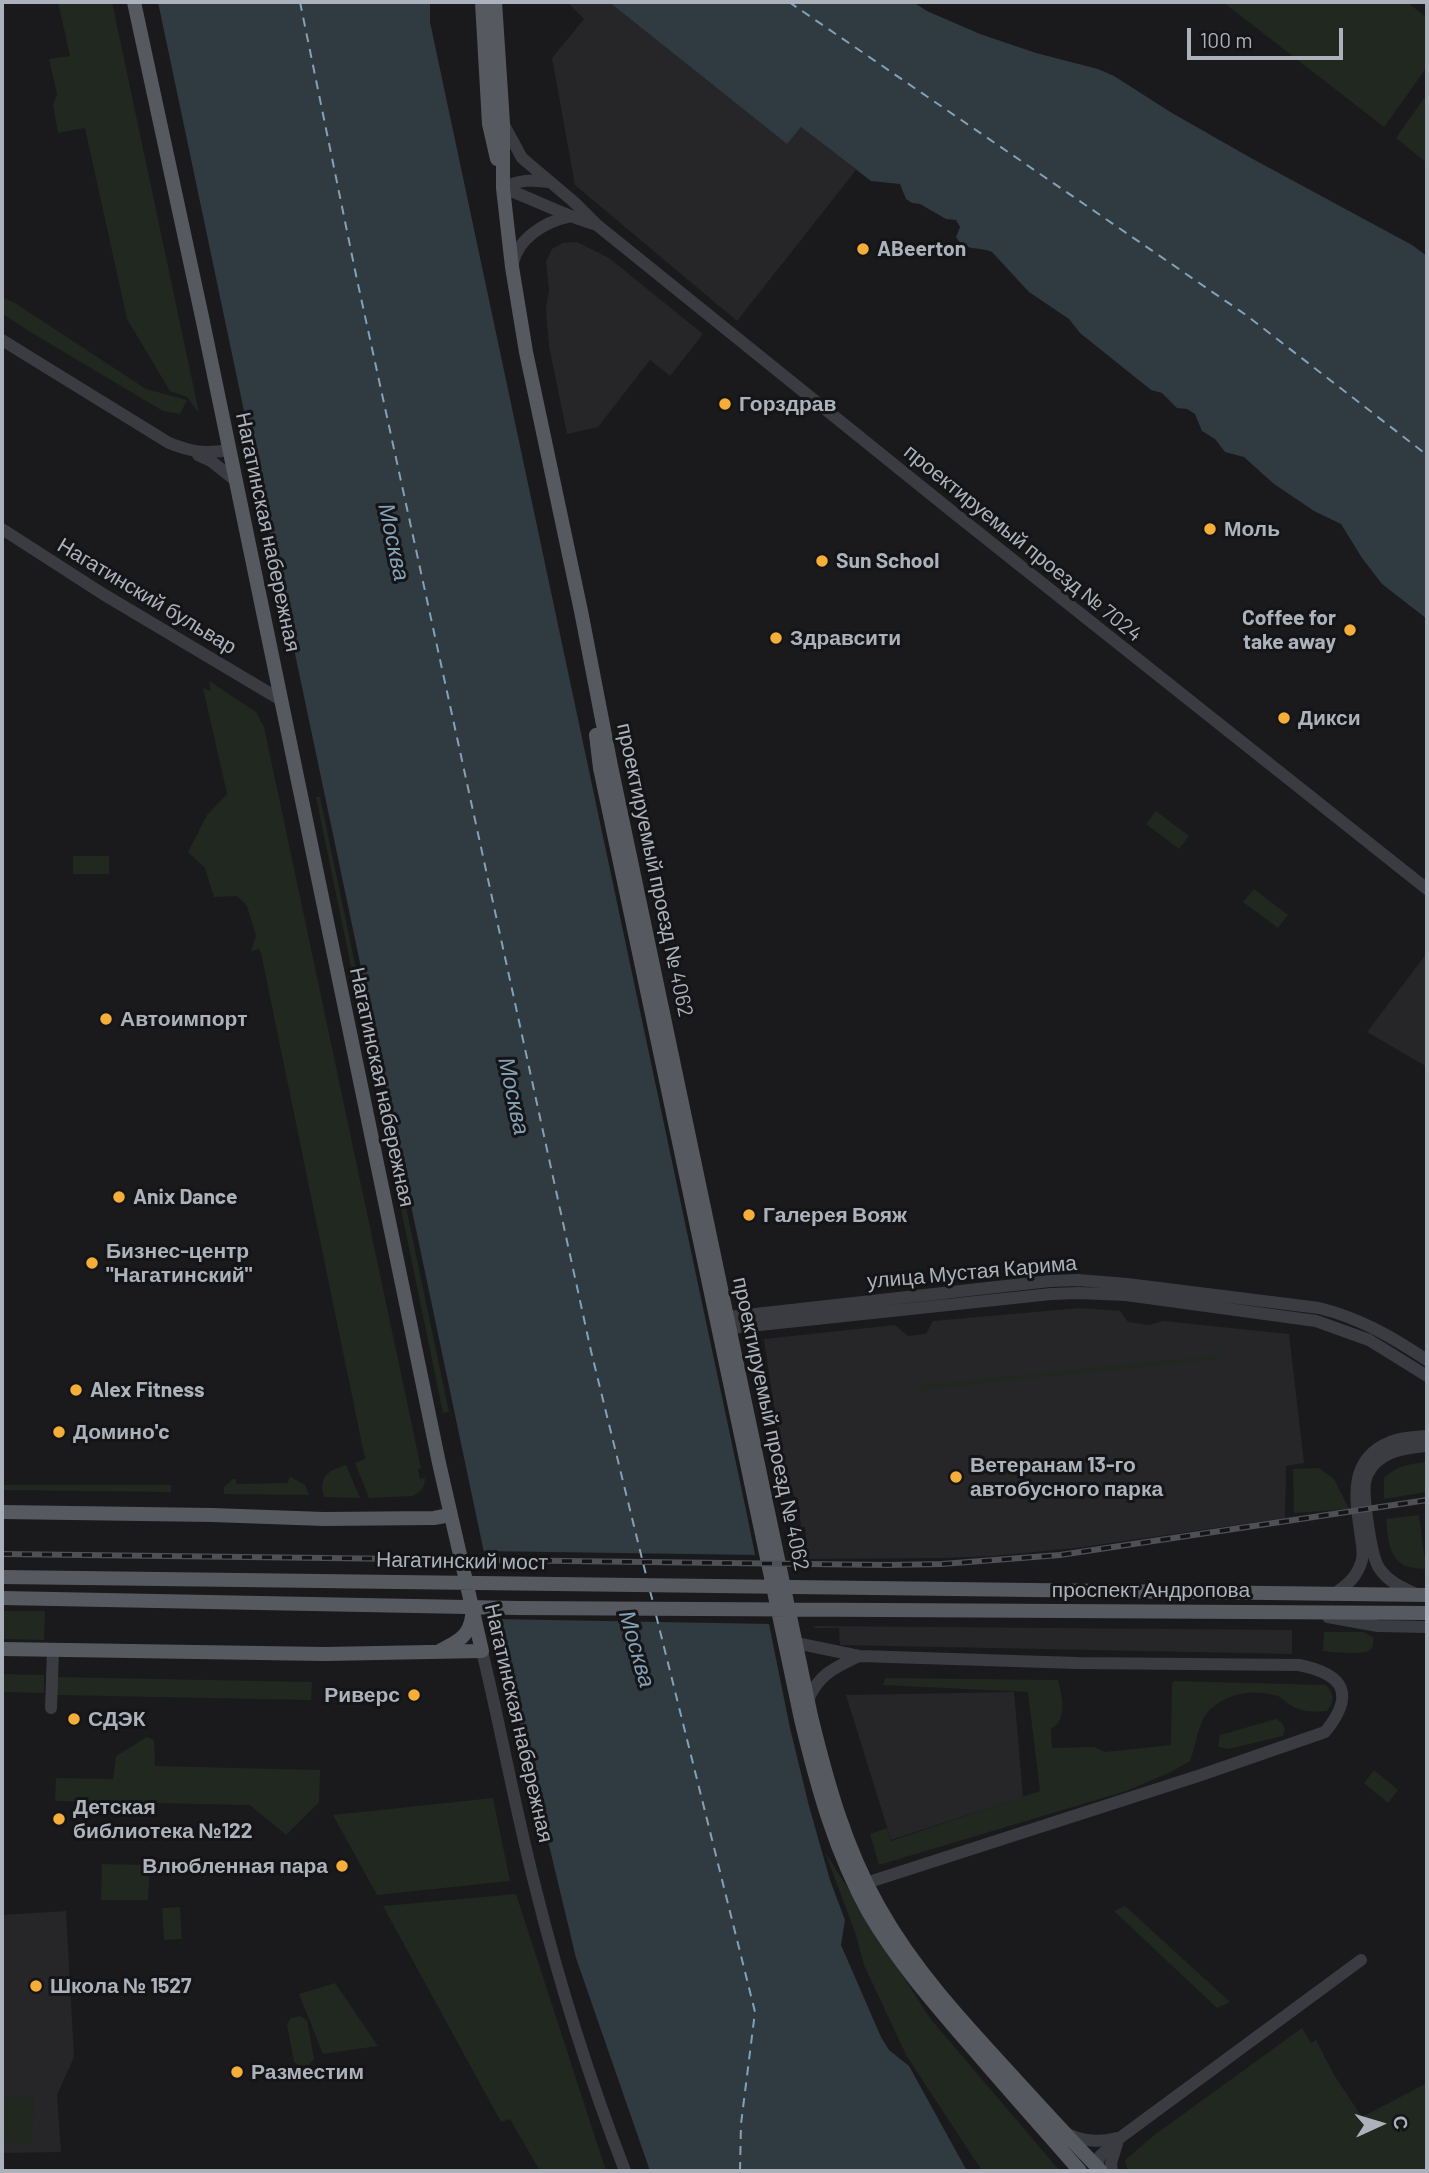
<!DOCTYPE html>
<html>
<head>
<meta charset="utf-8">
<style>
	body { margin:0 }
	#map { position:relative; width:1429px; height:2173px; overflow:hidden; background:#1a1a1c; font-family:Barlow,sans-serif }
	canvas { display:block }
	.frame { position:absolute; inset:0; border:4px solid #acb2bc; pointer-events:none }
	.north { position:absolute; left:1345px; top:2089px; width:70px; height:70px; -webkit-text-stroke:5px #151517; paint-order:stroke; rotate:86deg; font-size:19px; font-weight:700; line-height:28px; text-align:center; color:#acb2bc }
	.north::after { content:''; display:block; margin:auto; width:24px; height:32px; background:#acb2bc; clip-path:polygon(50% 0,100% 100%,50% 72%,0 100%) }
	.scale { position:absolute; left:1187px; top:28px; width:156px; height:32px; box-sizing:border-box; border:4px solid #acb2bc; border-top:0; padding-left:9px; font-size:21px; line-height:24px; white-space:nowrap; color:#acb2bc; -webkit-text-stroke:5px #151517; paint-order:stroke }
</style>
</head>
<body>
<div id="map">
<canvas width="1429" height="2173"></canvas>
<div class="frame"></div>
<div class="north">С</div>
<div class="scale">100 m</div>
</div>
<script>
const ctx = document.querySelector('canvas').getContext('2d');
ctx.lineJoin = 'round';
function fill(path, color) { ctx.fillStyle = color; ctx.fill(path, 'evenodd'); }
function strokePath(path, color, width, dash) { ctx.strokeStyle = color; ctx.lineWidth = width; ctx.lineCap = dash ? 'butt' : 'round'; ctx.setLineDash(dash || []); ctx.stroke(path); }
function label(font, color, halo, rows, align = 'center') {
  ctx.font = font + ' Barlow,sans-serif'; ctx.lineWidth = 6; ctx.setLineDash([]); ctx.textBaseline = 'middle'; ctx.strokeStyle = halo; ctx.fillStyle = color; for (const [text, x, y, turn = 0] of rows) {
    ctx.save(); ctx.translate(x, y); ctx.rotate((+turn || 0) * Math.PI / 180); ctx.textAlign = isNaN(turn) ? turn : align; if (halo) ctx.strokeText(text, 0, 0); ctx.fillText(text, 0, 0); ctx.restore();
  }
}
fill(new Path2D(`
	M 567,2 L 609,2 L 786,143 L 801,127 L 856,170 L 737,321 L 575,185 L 552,58 L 584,19 Z
	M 577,242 L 609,258 L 703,334 L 670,376 L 650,360 L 598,427 L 567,434 L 549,346 L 546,309 L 549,290 L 546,262 L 552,249 L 563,243 Z
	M 1427,953 L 1427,1067 L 1367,1032 Z
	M 1080,1308 L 1120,1311 L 1128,1322 L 1150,1325 L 1163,1321 L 1289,1334 L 1304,1463 L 1286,1466 L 1285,1518 L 1076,1548 L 992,1556 L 944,1558 L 808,1559 L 805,1527 L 801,1527 L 798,1499 L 786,1489 L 764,1339 L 895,1325 L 908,1336 L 926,1334 L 933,1321 Z
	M 814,1626 L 1292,1630 L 1292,1654 L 840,1645 L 839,1628 L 815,1628 Z
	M 1014,1692 L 1023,1797 L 891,1840 L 846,1695 Z
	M 66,1911 L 74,2057 L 57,2095 L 61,2152 L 2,2153 L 2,1915 Z`), '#262629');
fill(new Path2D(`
	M 58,2 L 112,2 L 199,413 L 187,397 L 170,391 L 127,319 L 85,128 L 58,133 L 53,105 L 57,94 L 49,59 L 70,56 Z
	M 1223,2 L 1407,2 L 1427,18 L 1427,67 L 1384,127 Z
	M 1427,94 L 1427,163 L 1396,138 Z
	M 2,297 L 15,303 L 146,389 L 187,400 L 180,414 L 163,411 L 27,330 L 2,313 Z
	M 209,681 L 256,712 L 264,727 L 421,1468 L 418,1469 L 420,1479 L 425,1478 C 425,1488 420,1493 412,1496 L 369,1498 L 355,1463 L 365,1459 L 261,953 L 259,949 L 251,951 L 256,936 L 247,906 L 237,896 L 214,897 L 205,868 L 188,852 L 207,815 L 227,794 L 203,688 L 211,691 Z
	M 316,797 L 320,797 L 449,1412 L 443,1413 Z
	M 1156,811 L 1189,836 L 1179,849 L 1146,824 Z
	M 73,856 L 109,856 L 109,874 L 73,874 Z
	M 1254,889 L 1288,915 L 1278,928 L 1243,902 Z
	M 1222,1355 L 1222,1359 L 916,1390 L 915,1386 Z
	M 1427,1462 L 1427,1492 L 1384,1499 L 1384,1478 C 1397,1465 1410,1464 1427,1462 Z
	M 346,1465 L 360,1498 L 324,1497 C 318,1476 328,1471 346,1465 Z
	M 1319,1468 L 1334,1479 L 1349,1509 L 1294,1513 L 1293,1469 Z
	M 291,1477 L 305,1485 L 309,1495 L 224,1494 L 224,1487 L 233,1479 L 236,1479 L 236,1484 L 288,1483 L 289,1478 Z
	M 2,1485 L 171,1485 L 171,1492 L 2,1490 Z
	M 1419,1515 L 1426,1569 C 1390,1569 1389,1549 1386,1519 Z
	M 2,1611 L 45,1611 L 44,1640 L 2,1639 Z
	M 1324,1632 L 1363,1632 L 1373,1637 C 1373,1642 1374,1645 1371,1649 C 1364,1656 1333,1652 1323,1651 Z
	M 2,1674 L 44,1675 L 44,1693 L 2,1692 Z
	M 57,1677 L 312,1682 L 311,1700 L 57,1695 Z
	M 885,1678 L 1058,1680 C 1062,1696 1068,1720 1051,1729 L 1052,1748 L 1094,1747 L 1105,1752 L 1171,1745 L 1172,1684 L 1174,1681 L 1326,1685 C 1334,1694 1335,1702 1327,1711 C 1311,1712 1305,1713 1290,1705 C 1285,1702 1282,1697 1277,1696 C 1252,1687 1216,1695 1203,1719 C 1197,1732 1195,1748 1190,1761 L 1171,1772 L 1126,1791 L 879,1865 L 870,1834 L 887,1828 L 891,1841 L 1040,1791 L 1028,1692 L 883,1685 Z
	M 1276,1719 L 1282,1723 L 1285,1729 L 1283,1736 L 1229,1749 L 1218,1747 L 1220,1735 Z
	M 147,1737 L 154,1740 L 155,1766 L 320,1770 L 319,1802 L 286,1835 L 250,1805 L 55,1801 L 56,1778 L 113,1779 L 116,1756 Z
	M 1374,1770 L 1398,1790 L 1388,1803 L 1364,1783 Z
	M 493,1798 L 510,1881 L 377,1895 L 333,1815 Z
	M 825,1852 L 929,2017 L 1060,2171 L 982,2171 L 906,2055 L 864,1965 L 855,1932 Z
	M 102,1864 L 150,1865 L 148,1900 L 101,1900 Z
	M 516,1894 L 606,2171 L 540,2171 L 510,2119 L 501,2122 L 383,1906 Z
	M 1125,1906 L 1230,2002 L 1217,2008 L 1114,1911 Z
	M 180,1907 L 182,1939 L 164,1940 L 162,1908 Z
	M 335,1983 L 378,2046 L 323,2054 L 299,1994 Z
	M 300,2016 L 307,2020 L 314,2059 L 309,2065 L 300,2066 L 294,2062 L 287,2024 L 291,2018 Z
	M 1302,2028 L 1311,2043 L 1316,2040 L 1334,2075 L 1362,2117 L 1427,2083 L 1427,2171 L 1130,2171 L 1127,2168 L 1125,2160 L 1153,2136 Z
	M 2,2097 L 34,2098 L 32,2143 L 2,2142 Z`), '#202820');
fill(new Path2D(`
	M 158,2 L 430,2 L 430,22 L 746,1510 L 790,1728 L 809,1806 L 830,1880 L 845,1920 L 841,1945 L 881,2037 L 889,2050 L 909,2066 L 967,2171 L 650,2171 L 576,1958 L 520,1724 Z
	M 609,2 L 913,2 L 927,11 L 980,34 L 1036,53 L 1098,69 L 1114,76 L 1172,113 L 1251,158 L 1412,245 L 1427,256 L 1427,619 L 1382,584 L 1362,558 L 1341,524 L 1314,511 L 1274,484 L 1244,457 L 1225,452 L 1215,439 L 1202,431 L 1195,414 L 1187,409 L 1177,408 L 1162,393 L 1151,390 L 1080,333 L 1069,319 L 1029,292 L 992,252 C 978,246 965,252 956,237 L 960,227 L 956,220 L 946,219 L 920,204 L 912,203 L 906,199 L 900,184 L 871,181 L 801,127 L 787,144 Z`), '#2f3a41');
fill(new Path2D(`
	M 480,1551 L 758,1555 L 772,1624 L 494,1619 Z`), '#1a1a1c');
strokePath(new Path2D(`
	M 300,2 L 356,275 L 591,1351 L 647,1579
	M 789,2 L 1246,315 L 1427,455
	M 650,1591 L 653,1602
	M 656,1615 L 755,2012 L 741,2124 L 740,2171`), '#83a1b7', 2, [9, 7]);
strokePath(new Path2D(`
	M 503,123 L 522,158 L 574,202 L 597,225 L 954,513 L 1427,889
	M 503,188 C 534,199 562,215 594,224
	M 503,188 C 520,179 531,180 549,182
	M 513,263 C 518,239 544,222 568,217
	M 2,340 L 169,443 C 192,452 204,454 229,450
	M 198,455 L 211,461 L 235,480
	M 2,529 L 103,594 L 281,700
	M 720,1318 L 1050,1281 L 1078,1280 L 1127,1284 L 1319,1308 C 1360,1318 1392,1337 1427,1360
	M 722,1329 L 1051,1294 L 1079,1293 L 1126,1295 L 1316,1321 L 1369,1340 L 1427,1376
	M 1414,1593 C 1400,1587 1388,1581 1379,1568 C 1371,1556 1363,1497 1365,1482 C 1366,1477 1369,1471 1372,1467 C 1385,1450 1408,1448 1427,1446
	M 1333,1595 C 1345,1586 1356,1579 1361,1563 C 1365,1554 1361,1541 1360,1531 C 1355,1496 1349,1459 1390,1442 C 1401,1437 1415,1437 1427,1436
	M 1328,1617 L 1378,1626 L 1427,1627
	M 796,1643 L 859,1656 L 1077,1663 L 1299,1665 C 1344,1674 1356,1694 1325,1732 L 1201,1775 L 866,1883
	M 482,1651 C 501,1729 515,1808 535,1886 C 559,1983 589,2078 625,2171
	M 808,1700 C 819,1674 834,1668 859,1656
	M 51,1708 L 53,1650
	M 1067,2134 C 1085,2141 1098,2143 1117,2138
	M 1095,2171 L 1100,2156 L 1121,2137 L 1361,1960
	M 1112,2171 L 1111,2163 L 1117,2144`), '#3b3c41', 12);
strokePath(new Path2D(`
	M 482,2 L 489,124 L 497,159
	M 495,2 L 503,123 L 503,188 L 512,267 L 526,352 L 581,611 L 611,766 L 811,1716 C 827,1782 845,1847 879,1907 C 913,1968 960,2019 1007,2070 C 1038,2104 1069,2138 1101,2171
	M 596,735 L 600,768 L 801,1719 C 817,1786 835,1852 869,1913 C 899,1964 937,2007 975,2051 C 1010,2092 1045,2131 1080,2171
	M 2,1512 L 212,1515 L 324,1519 L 434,1518 L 450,1515
	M 2,1577 L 1427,1595
	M 2,1598 L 518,1608 L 1427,1613
	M 2,1649 L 325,1654 L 482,1651 L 439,1463 L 202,317 L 134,2
	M 441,1650 C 457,1642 470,1636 472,1616`), '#575960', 14);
const rail = new Path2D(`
	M 2,1554 L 888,1565 L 942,1564 L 1060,1555 L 1427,1500`);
strokePath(rail, '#4e5056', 6);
strokePath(rail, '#151517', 3.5, [10]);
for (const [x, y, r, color] of [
	[863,249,7,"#f5ae39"],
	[725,404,7,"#f5ae39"],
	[1210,529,7,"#f5ae39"],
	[822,561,7,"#f5ae39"],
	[1350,630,7,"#f5ae39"],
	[776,638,7,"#f5ae39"],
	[1284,718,7,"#f5ae39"],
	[106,1019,7,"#f5ae39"],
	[119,1197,7,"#f5ae39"],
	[749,1215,7,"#f5ae39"],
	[92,1263,7,"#f5ae39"],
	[76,1390,7,"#f5ae39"],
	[59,1432,7,"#f5ae39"],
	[956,1477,7,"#f5ae39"],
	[414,1695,7,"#f5ae39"],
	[74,1719,7,"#f5ae39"],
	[59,1819,7,"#f5ae39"],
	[342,1866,7,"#f5ae39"],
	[36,1986,7,"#f5ae39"],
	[237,2072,7,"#f5ae39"]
]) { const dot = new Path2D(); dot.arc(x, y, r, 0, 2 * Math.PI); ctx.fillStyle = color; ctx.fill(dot); strokePath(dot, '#151517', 2.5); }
label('bold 21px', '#acb2bc', '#151517', [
	["ABeerton",877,249],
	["Горздрав",739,404],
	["Моль",1224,529],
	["Sun School",836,561],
	["Coffee for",1336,618,"right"],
	["take away",1336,642,"right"],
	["Здравсити",790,638],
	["Дикси",1298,718],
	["Автоимпорт",120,1019],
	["Anix Dance",133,1197],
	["Галерея Вояж",763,1215],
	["Бизнес-центр",106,1251],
	["\"Нагатинский\"",106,1275],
	["Alex Fitness",90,1390],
	["Домино'c",73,1432],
	["Ветеранам 13-го",970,1465],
	["автобусного парка",970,1489],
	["Риверс",400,1695,"right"],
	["СДЭК",88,1719],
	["Детская",73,1807],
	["библиотека №122",73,1831],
	["Влюбленная пара",328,1866,"right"],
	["Школа № 1527",50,1986],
	["Разместим",251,2072]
], 'left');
label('21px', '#acb2bc', '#151517', [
	["Нагатинская набережная",268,532,78],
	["проектируемый проезд № 7024",1023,543,39],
	["Нагатинский бульвар",147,596,31],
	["проектируемый проезд № 4062",655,870,78],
	["Нагатинская набережная",382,1087,78],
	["улица Мустая Карима",972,1272,-5],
	["проектируемый проезд № 4062",771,1424,78],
	["Нагатинский мост",462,1561,1],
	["проспект Андропова",1151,1590],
	["Нагатинская набережная",519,1723,77]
]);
label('italic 23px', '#83a1b7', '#151517', [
	["Москва",394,542,78],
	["Москва",514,1096,78],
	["Москва",637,1649,74]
]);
</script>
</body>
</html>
